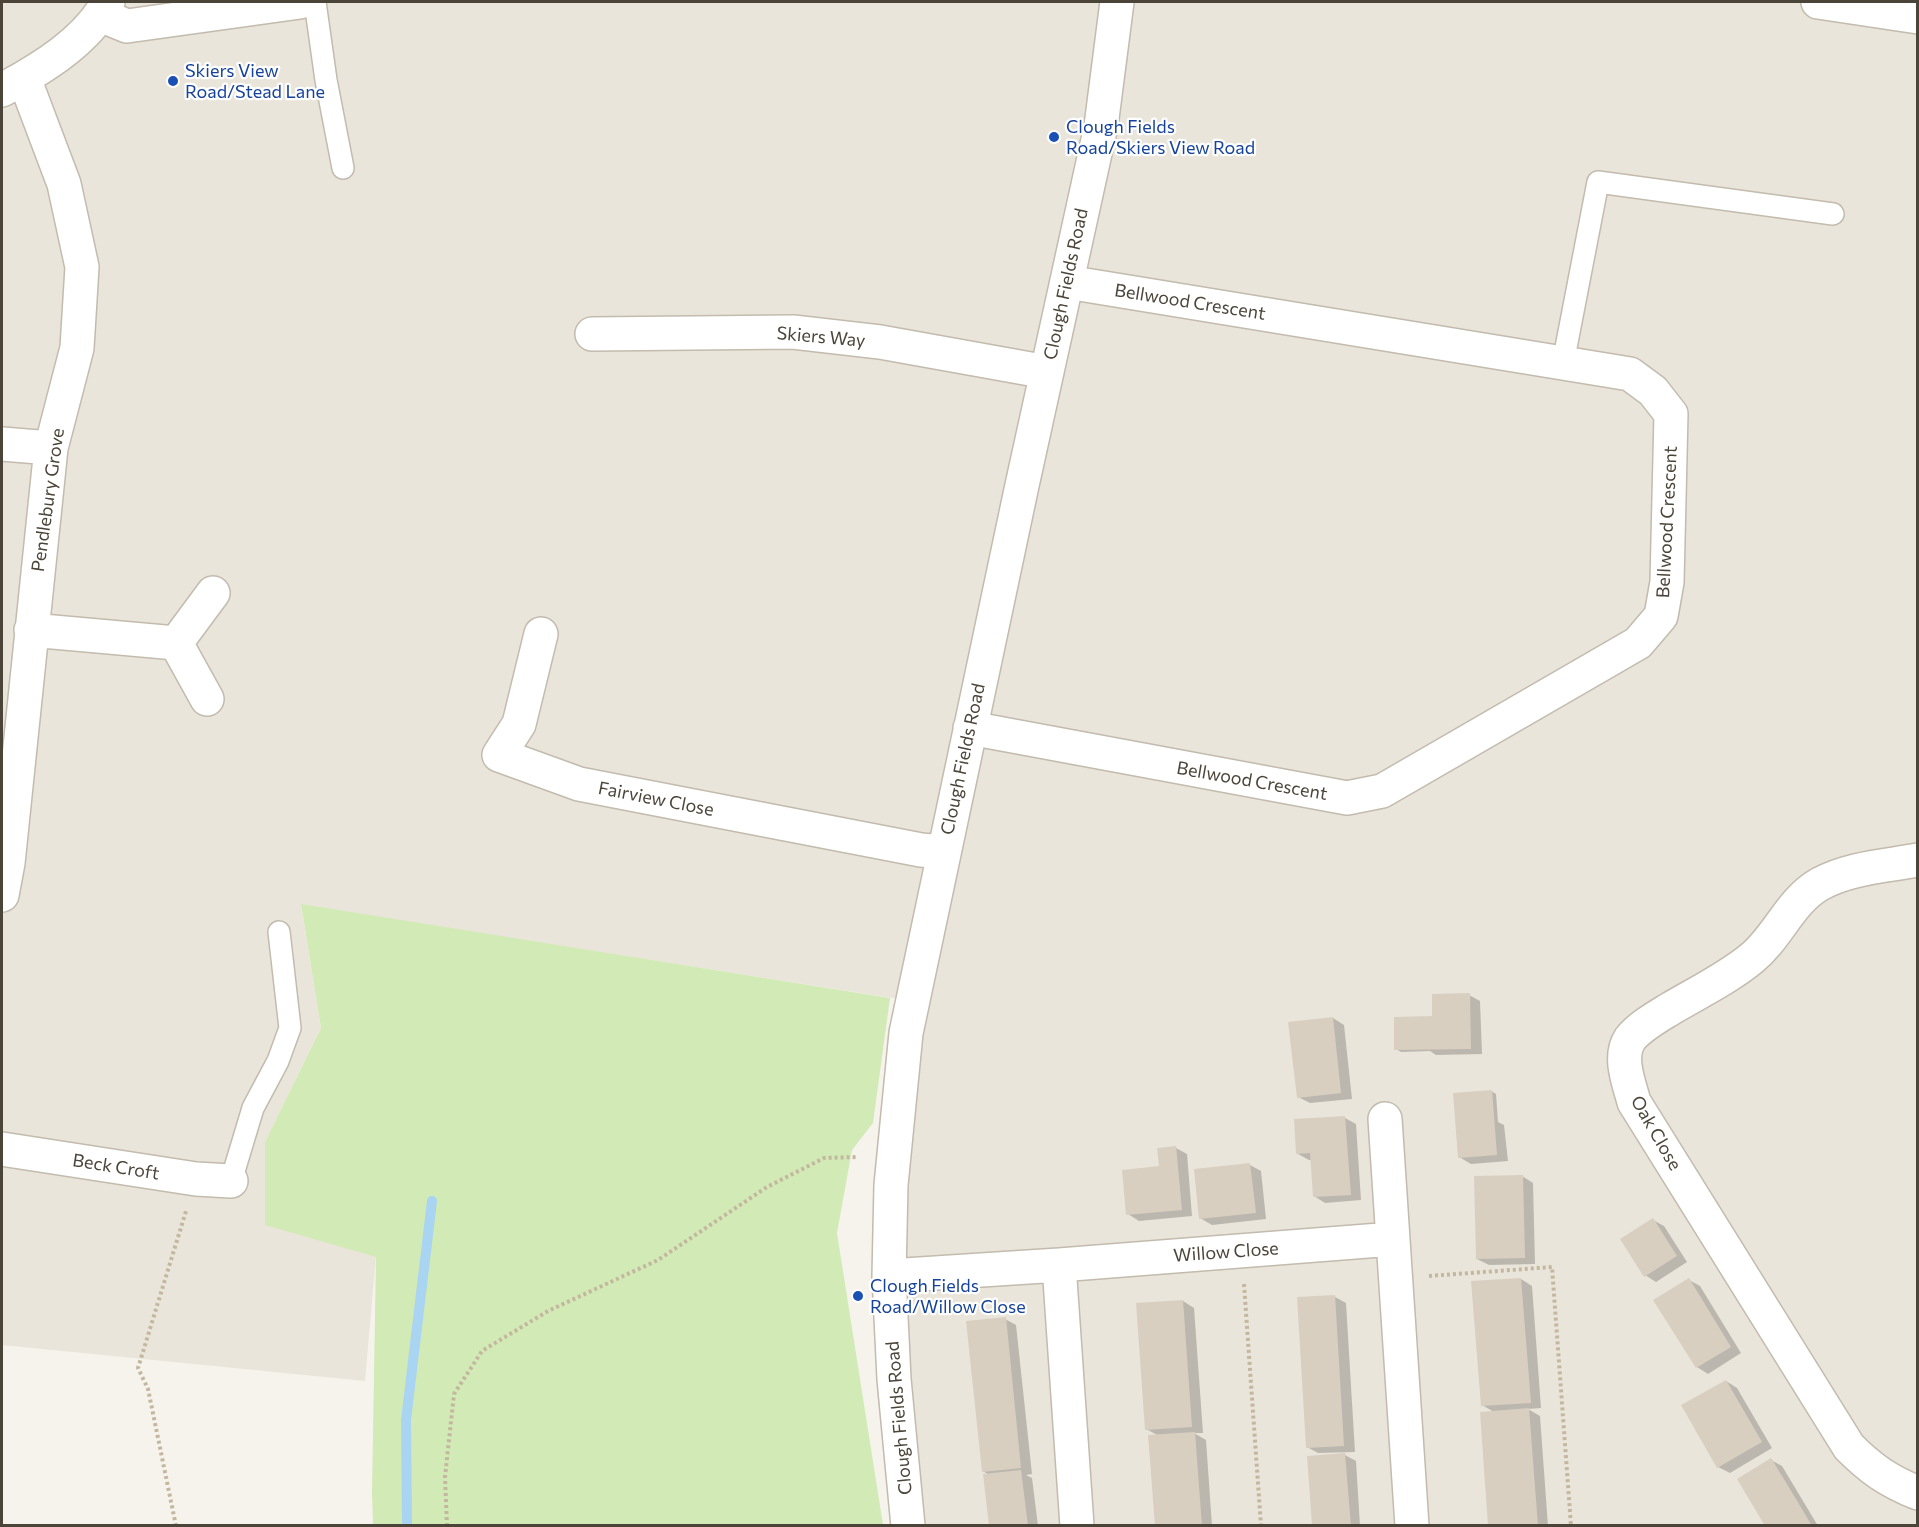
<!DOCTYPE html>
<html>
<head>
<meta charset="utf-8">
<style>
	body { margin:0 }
	#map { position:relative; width:1919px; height:1527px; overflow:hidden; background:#f6f3ec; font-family:Commissioner,sans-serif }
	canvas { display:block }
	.frame { position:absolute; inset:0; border:3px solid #4b4439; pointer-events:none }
</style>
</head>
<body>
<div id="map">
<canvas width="1919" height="1527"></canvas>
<div class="frame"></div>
</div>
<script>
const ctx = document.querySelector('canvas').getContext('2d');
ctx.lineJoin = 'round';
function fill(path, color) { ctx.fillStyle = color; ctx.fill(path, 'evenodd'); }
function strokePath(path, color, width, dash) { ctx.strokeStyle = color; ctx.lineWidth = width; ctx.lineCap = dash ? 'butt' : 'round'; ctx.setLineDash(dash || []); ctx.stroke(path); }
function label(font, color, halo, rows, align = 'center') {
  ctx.font = font + ' Commissioner,sans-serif'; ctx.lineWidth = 4.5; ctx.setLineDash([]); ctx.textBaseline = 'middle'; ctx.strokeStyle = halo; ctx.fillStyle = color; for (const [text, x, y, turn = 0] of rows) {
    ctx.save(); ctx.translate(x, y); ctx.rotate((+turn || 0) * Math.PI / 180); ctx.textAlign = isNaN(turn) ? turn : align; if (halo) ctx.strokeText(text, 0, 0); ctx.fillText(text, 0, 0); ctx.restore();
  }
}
fill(new Path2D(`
	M 2,2 L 1917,2 L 1917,1525 L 919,1525 L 896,1281 L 918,1002 L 301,905 L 321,1028 L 265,1142 L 376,1256 L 365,1381 L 2,1345 Z`), '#eae5da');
fill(new Path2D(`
	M 301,904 L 890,998 L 873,1123 L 852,1150 L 837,1233 L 883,1525 L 373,1525 L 372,1492 L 376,1257 L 265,1225 L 265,1142 L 321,1028 Z`), '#d2eab5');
fill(new Path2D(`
	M 1469,995 L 1480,1001 L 1482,1054 L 1436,1055 L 1430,1051 L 1401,1052 L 1396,1049 L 1434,1018 Z
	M 1333,1018 L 1344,1025 L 1352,1099 L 1310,1103 L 1298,1097 Z
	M 1491,1091 L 1496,1094 L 1498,1122 L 1504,1125 L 1508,1161 L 1471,1164 L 1459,1157 Z
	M 1345,1118 L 1356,1124 L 1361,1200 L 1325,1203 L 1314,1196 L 1312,1160 L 1309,1160 L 1298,1154 Z
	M 1176,1148 L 1187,1154 L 1192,1216 L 1139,1221 L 1128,1214 Z
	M 1250,1165 L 1261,1171 L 1266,1219 L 1212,1225 L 1200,1218 Z
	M 1522,1176 L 1533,1183 L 1535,1264 L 1489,1265 L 1477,1259 Z
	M 1653,1220 L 1664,1226 L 1687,1262 L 1656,1282 L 1645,1275 Z
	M 1521,1279 L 1532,1286 L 1541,1408 L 1528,1409 L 1540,1416 L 1548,1526 L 1490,1526 L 1494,1412 L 1482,1405 Z
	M 1689,1280 L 1700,1286 L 1741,1353 L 1708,1374 L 1697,1367 Z
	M 1335,1297 L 1346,1303 L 1355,1452 L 1318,1453 L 1307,1447 L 1299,1298 Z
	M 1183,1301 L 1194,1308 L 1203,1433 L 1194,1433 L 1206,1440 L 1212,1526 L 1156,1526 L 1159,1436 L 1146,1429 Z
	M 1005,1319 L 1016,1325 L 1032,1474 L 1026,1475 L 1032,1478 L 1038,1526 L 990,1526 L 989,1475 L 983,1471 Z
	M 1726,1381 L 1737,1388 L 1772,1448 L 1730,1473 L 1718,1467 Z
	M 1345,1455 L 1356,1461 L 1360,1526 L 1314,1526 Z
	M 1771,1460 L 1782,1466 L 1818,1526 L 1767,1526 Z`), '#0003');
strokePath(new Path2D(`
	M 407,1526 L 406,1420 L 432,1201`), '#a9d4f2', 10);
fill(new Path2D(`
	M 1470,993 L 1471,1049 L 1394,1050 L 1394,1017 L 1432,1016 L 1432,994 Z
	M 1333,1017 L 1341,1093 L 1297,1098 L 1288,1022 Z
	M 1492,1090 L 1497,1155 L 1458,1158 L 1453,1093 Z
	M 1345,1116 L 1351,1195 L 1313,1197 L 1310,1153 L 1296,1154 L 1294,1119 Z
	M 1176,1146 L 1182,1210 L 1126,1215 L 1122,1170 L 1159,1166 L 1157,1148 Z
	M 1250,1163 L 1256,1213 L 1199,1219 L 1194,1169 Z
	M 1523,1175 L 1525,1258 L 1476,1259 L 1474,1176 Z
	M 1653,1218 L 1677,1256 L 1644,1277 L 1620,1239 Z
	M 1521,1278 L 1531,1403 L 1481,1406 L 1471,1281 Z
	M 1689,1278 L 1731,1347 L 1696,1368 L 1653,1300 Z
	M 1335,1295 L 1344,1446 L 1306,1448 L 1297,1297 Z
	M 1183,1300 L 1192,1427 L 1145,1430 L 1136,1303 Z
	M 1006,1317 L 1021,1468 L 982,1472 L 966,1321 Z
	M 1726,1380 L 1762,1442 L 1717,1468 L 1681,1405 Z
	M 1529,1408 L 1538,1526 L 1488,1526 L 1480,1412 Z
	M 1195,1432 L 1202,1526 L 1155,1526 L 1148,1435 Z
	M 1345,1453 L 1351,1526 L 1312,1526 L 1307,1456 Z
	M 1771,1458 L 1793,1494 L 1812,1526 L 1765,1526 L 1737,1479 Z
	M 1021,1470 L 1028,1526 L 989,1526 L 983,1474 Z`), '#d8cfc1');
const lane = new Path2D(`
	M 315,2 L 326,80 L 343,168
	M 1563,363 L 1598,182 L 1833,214
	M 231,1181 L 253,1108 L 278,1061 L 290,1028 L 279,932`);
const street = new Path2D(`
	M 1818,2 L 1918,17
	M 100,15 L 127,26 L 300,2
	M 2,90 C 41,69 86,42 108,2
	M 592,334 L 793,332 L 880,342 L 1047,372
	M 2,444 L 51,448
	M 31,630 L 176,643 L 213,593
	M 541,634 L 519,724 L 499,755 L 579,784 L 921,850 L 943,852
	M 176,643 L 207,699
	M 970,728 L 1347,798 L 1382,791 L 1638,643 L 1661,616 L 1667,582 L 1671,414 L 1653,391 L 1630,374 L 1067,282
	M 1918,860 C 1885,866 1849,868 1820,884 C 1790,901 1778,937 1752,958 C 1728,978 1697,993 1670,1009 C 1657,1017 1639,1027 1630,1039 C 1618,1057 1629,1083 1634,1102 L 1849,1447 C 1871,1469 1888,1481 1918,1493
	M 2,895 L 8,863 L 51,448 L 77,348 L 82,267 L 64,184 L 24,78
	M 1385,1119 L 1412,1526
	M 2,1149 L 196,1179 L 231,1181
	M 1059,1265 L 1077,1526
	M 889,1276 L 1059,1265 L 1393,1239
	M 908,1526 L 894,1379 L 889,1276 L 891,1185 L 906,1033 L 1021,490 L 1101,126 L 1117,2`);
strokePath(lane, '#c2bbae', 24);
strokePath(street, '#c2bbae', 36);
strokePath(new Path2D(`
	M 1429,1276 L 1552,1267 L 1571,1526
	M 1244,1284 L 1261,1526
	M 176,1526 L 148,1389 L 138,1368 L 186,1211
	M 447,1526 L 445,1477 L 454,1394 L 482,1351 L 548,1311 L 658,1260 L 767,1187 L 824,1158 L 858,1157`), '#c4b79f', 4, [3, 3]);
strokePath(lane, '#fff', 21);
strokePath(street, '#fff', 33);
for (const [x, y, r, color] of [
	[173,81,6,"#1a4fb4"],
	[1054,137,6,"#1a4fb4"],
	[858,1296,6,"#1a4fb4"]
]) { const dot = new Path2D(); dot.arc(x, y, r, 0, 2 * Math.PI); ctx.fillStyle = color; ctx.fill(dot); strokePath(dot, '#fff', 2); }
label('18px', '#164399', '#fff', [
	["Skiers View",185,71],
	["Road/Stead Lane",185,92],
	["Clough Fields",1066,127],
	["Road/Skiers View Road",1066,148],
	["Clough Fields",870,1286],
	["Road/Willow Close",870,1307]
], 'left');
label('18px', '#4b4439', '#fff', [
	["Clough Fields Road",1066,284,-78],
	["Bellwood Crescent",1190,302,9],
	["Skiers Way",821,337,5],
	["Pendlebury Grove",48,500,-82],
	["Bellwood Crescent",1667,522,-87],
	["Clough Fields Road",963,759,-78],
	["Bellwood Crescent",1252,781,10],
	["Fairview Close",656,799,11],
	["Oak Close",1656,1133,60],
	["Beck Croft",116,1167,9],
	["Willow Close",1226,1252,-4],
	["Clough Fields Road",899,1418,-95]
]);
</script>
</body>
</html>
